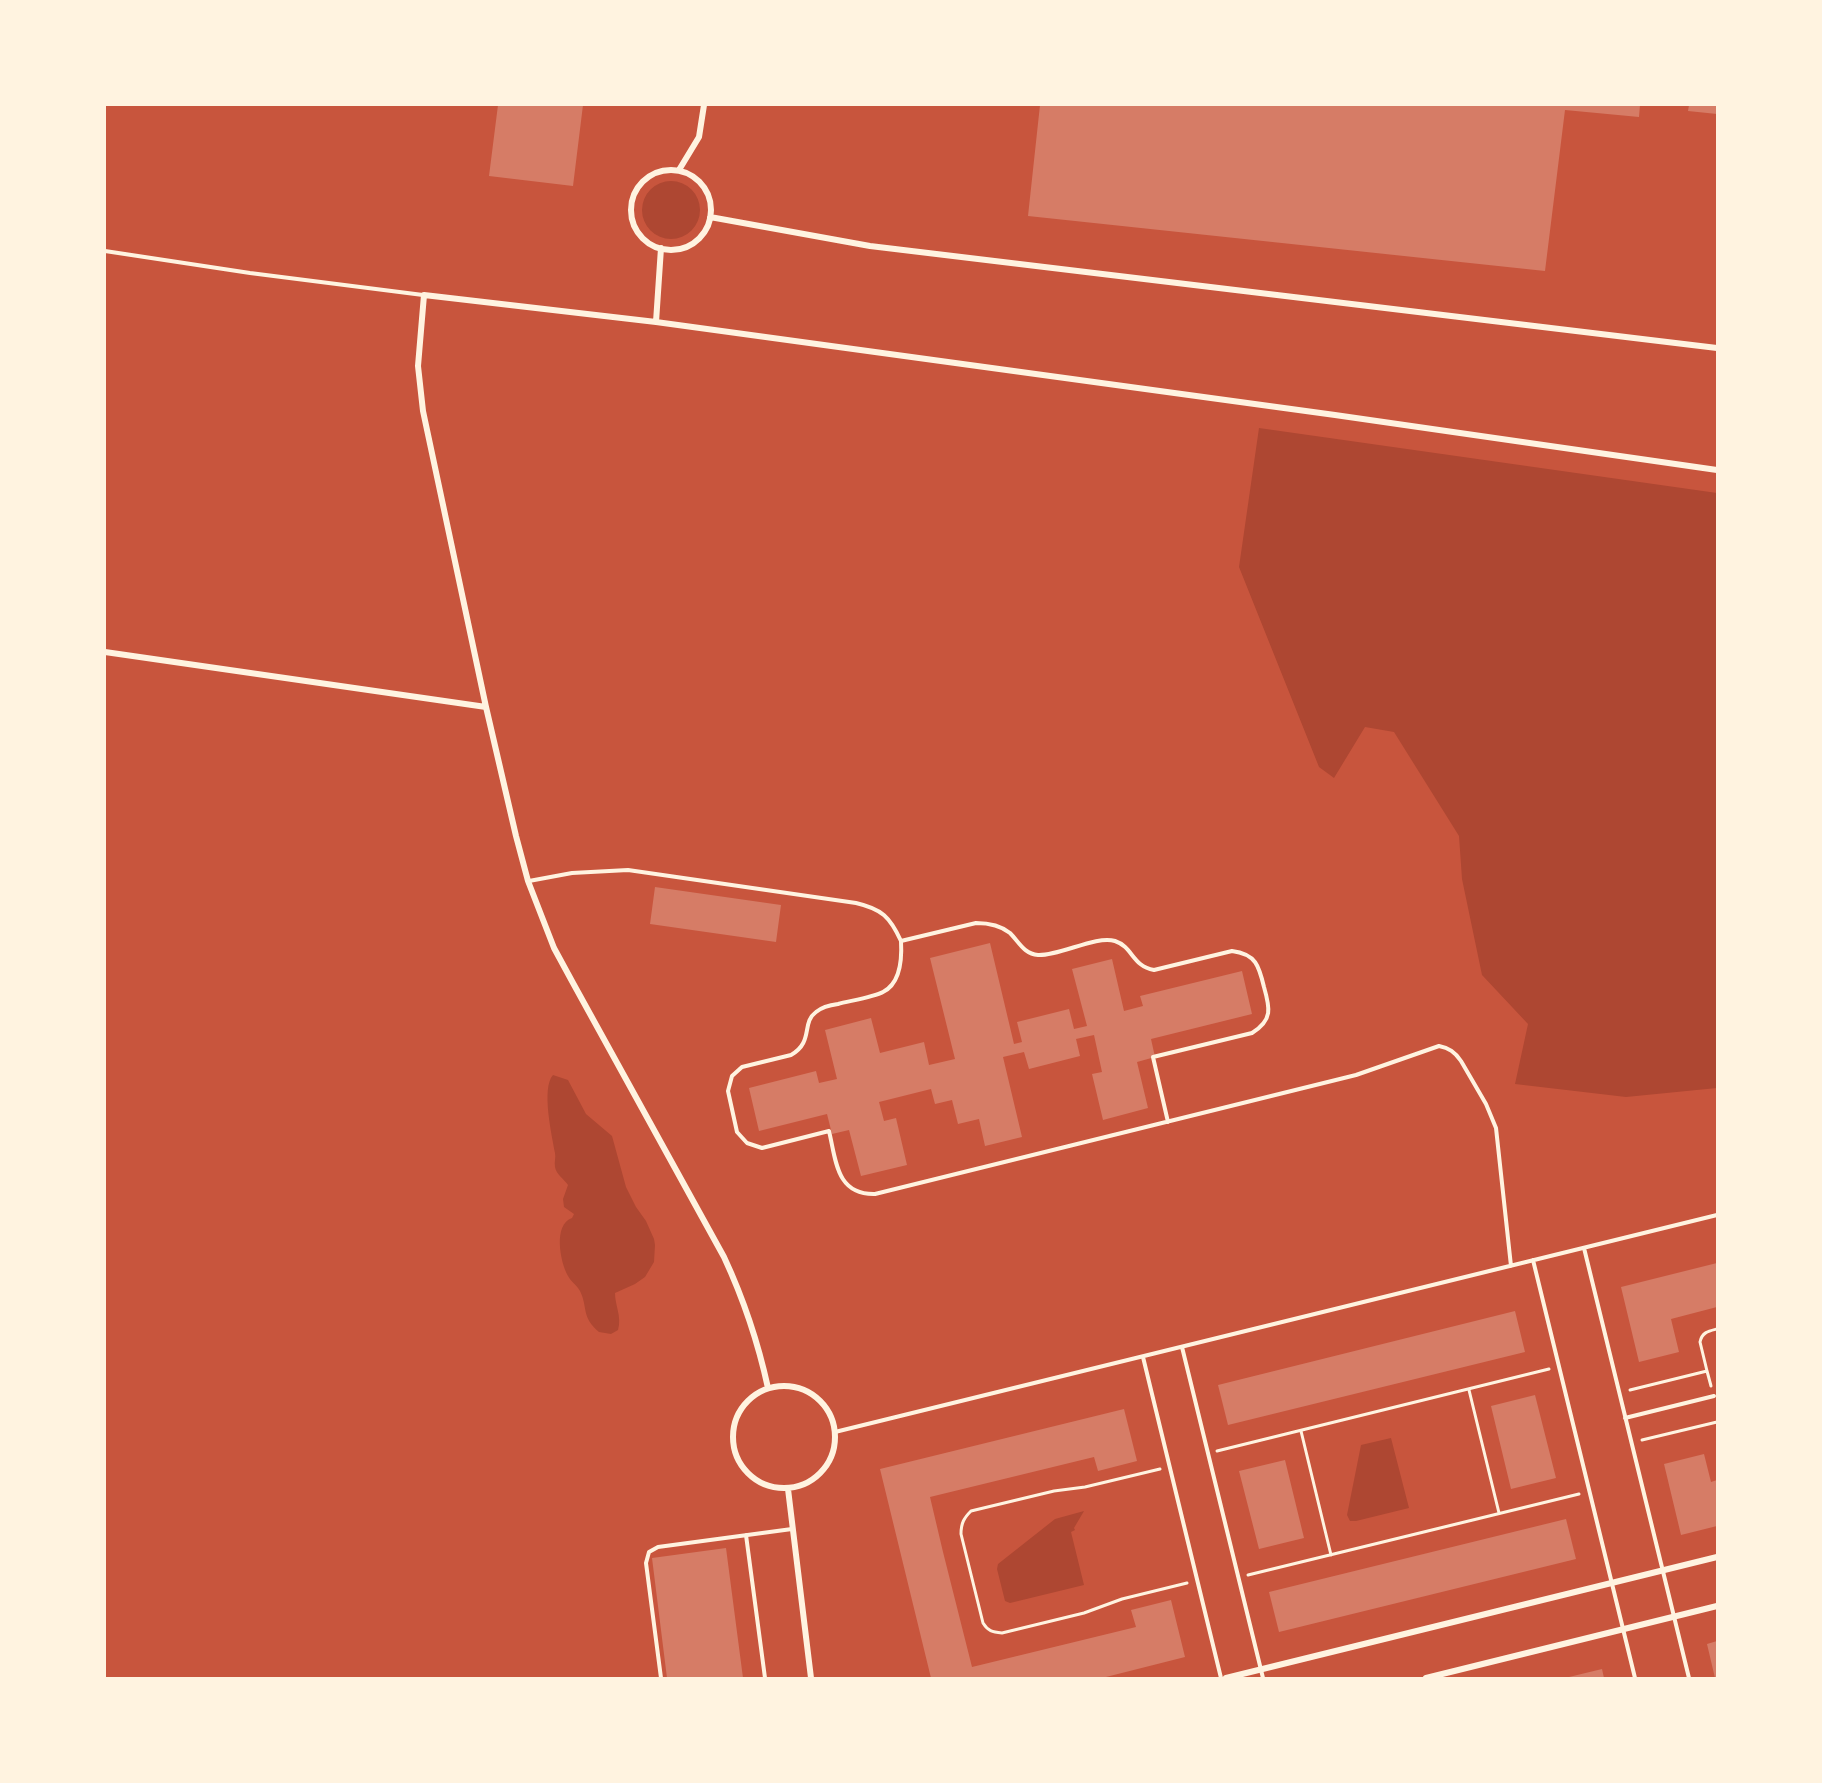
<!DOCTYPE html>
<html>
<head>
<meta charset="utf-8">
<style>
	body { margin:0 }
	#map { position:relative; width:1822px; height:1783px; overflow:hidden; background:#c8553d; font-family:Montserrat,sans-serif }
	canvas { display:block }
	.frame { position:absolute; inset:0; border:106px solid #fff3e0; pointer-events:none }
</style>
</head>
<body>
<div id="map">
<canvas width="1822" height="1783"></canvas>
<div class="frame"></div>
</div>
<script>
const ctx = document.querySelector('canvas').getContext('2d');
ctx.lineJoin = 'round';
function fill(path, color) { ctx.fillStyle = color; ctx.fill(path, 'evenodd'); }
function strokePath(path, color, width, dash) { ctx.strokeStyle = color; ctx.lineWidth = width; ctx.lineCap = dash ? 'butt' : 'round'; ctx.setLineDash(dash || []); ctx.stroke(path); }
fill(new Path2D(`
	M642 210a29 29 0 1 1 58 0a29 29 0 1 1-58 0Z
	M 1259,428 L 1717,493 L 1717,1088 L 1626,1097 L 1515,1084 L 1528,1024 L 1482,975 L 1462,879 L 1459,836 L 1394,732 L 1365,727 L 1334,778 L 1319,767 L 1239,567 Z
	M 553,1075 L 568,1080 L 586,1114 L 612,1136 L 626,1187 L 636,1207 L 646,1221 L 654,1239 L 655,1245 L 654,1262 L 645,1277 L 635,1284 L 615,1293 C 615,1306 622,1316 618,1330 L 611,1334 L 599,1332 C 581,1317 588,1307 580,1291 C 577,1285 571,1282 568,1276 C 560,1262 553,1224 572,1218 L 574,1214 L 564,1207 L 563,1199 L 568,1185 C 564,1179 556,1174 555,1167 C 554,1162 556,1157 555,1153 C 552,1136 541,1088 553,1075 Z
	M 1391,1438 L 1409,1508 L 1356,1521 L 1350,1521 L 1347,1515 L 1361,1445 Z
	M 1084,1511 L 1074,1528 L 1075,1530 L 1071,1532 L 1084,1585 L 1010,1603 L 1005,1601 L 997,1569 L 998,1564 L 1055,1519 Z`), '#ae4732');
fill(new Path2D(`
	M 498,105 L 583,105 L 573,186 L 489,176 Z
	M 1040,105 L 1640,105 L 1639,117 L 1565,110 L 1545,271 L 1028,216 Z
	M 1689,105 L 1717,105 L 1717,114 L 1688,111 Z
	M 655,887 L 781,905 L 776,942 L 650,924 Z
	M 990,943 L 1014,1044 L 1022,1042 L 1017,1022 L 1069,1009 L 1074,1029 L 1087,1026 L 1072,969 L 1112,959 L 1124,1011 L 1143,1006 L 1140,996 L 1242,971 L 1252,1014 L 1151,1039 L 1155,1057 L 1137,1062 L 1148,1108 L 1103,1120 L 1092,1074 L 1102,1072 L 1094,1035 L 1076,1039 L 1080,1056 L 1029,1069 L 1024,1052 L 1003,1057 L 1022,1137 L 985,1146 L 979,1119 L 958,1124 L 952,1100 L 935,1104 L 931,1089 L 879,1102 L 884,1121 L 896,1118 L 907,1165 L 861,1176 L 849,1130 L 832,1134 L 827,1114 L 759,1131 L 749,1088 L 816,1071 L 819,1083 L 837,1079 L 825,1030 L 871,1018 L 880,1053 L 924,1042 L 929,1065 L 955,1059 L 930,958 Z
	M 1717,1263 L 1717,1307 L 1671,1319 L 1679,1352 L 1639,1362 L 1621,1287 Z
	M 1515,1311 L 1525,1352 L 1228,1425 L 1218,1385 Z
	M 1535,1395 L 1556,1478 L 1511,1489 L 1491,1406 Z
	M 1124,1409 L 1137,1461 L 1098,1471 L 1094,1457 L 930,1497 L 943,1552 L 972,1667 L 1136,1627 L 1131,1610 L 1171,1600 L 1185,1657 L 1102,1678 L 931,1678 L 880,1469 Z
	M 1704,1454 L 1711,1482 L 1717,1480 L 1717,1526 L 1681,1535 L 1664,1464 Z
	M 1285,1460 L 1304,1538 L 1259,1549 L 1239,1471 Z
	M 1566,1519 L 1576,1559 L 1279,1632 L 1269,1592 Z
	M 726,1548 L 743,1678 L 667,1678 L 652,1558 Z
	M 1717,1641 L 1717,1678 L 1715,1678 L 1707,1644 Z
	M 1602,1669 L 1604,1678 L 1569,1678 L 1569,1677 Z`), '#d67c66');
strokePath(new Path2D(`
	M 1707,1371 L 1700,1342 C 1702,1332 1709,1331 1717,1329
	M 1469,1390 L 1499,1513
	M 1630,1390 L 1707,1371 L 1711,1386
	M 1301,1431 L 1331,1555
	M 1642,1440 L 1717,1422
	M 1217,1451 L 1549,1369
	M 1160,1469 L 1085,1487 L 1054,1491 L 971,1511 C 964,1518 961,1523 961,1534 L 983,1623 C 988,1631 992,1632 1002,1633 L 1084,1613 L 1122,1599 L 1187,1583
	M 1248,1575 L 1579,1494`), '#fff3e0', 3);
strokePath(new Path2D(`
	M 105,251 L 250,273 L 423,295
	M 529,881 L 572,873 L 628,870 L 856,903 C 882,909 890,917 901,941
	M 1168,1122 L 1153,1057 L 1252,1033 C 1273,1020 1270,1008 1264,987 C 1259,966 1256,954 1232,951 L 1154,970 C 1132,966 1133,947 1115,941 C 1096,935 1060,956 1038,955 C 1024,954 1019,942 1010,933 C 1000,925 988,923 976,923 L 901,941 C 902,958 901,983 883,992 C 874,997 849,1001 838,1004 C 830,1005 822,1007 816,1012 C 801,1023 814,1042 791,1055 L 742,1067 L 732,1076 L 728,1091 L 737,1132 L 747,1143 L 762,1148 L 829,1131 C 836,1160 836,1195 875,1194 L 1356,1075 L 1439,1046 C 1449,1048 1455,1052 1461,1061 L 1486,1104 L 1496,1128 L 1511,1266
	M 1584,1248 L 1689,1678
	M 1533,1260 L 1635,1678
	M 1182,1347 L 1263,1678
	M 1143,1357 L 1221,1678
	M 1625,1418 L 1714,1396
	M 835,1432 L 1717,1215
	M 746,1535 L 765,1678
	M 661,1678 L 646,1563 L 649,1552 L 658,1547 L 792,1529`), '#fff3e0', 4);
strokePath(new Path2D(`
	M 679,170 L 699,137 L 704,105
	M631 210a40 40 0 1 1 80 0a40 40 0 1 1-80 0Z
	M 710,217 L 870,246 L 1717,348
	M 656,322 L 661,248
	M 105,652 L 486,707
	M733 1437a51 51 0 1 1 102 0a51 51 0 1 1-102 0Z
	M 768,1388 C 758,1342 744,1300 724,1257 L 573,983 L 554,948 L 528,881 L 516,836 L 486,707 L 423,411 L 418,366 L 424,295 L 656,322 L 1335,415 L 1717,470
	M 788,1489 L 811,1678
	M 1226,1678 L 1717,1557
	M 1426,1678 L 1717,1606`), '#fff3e0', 6);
</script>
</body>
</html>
